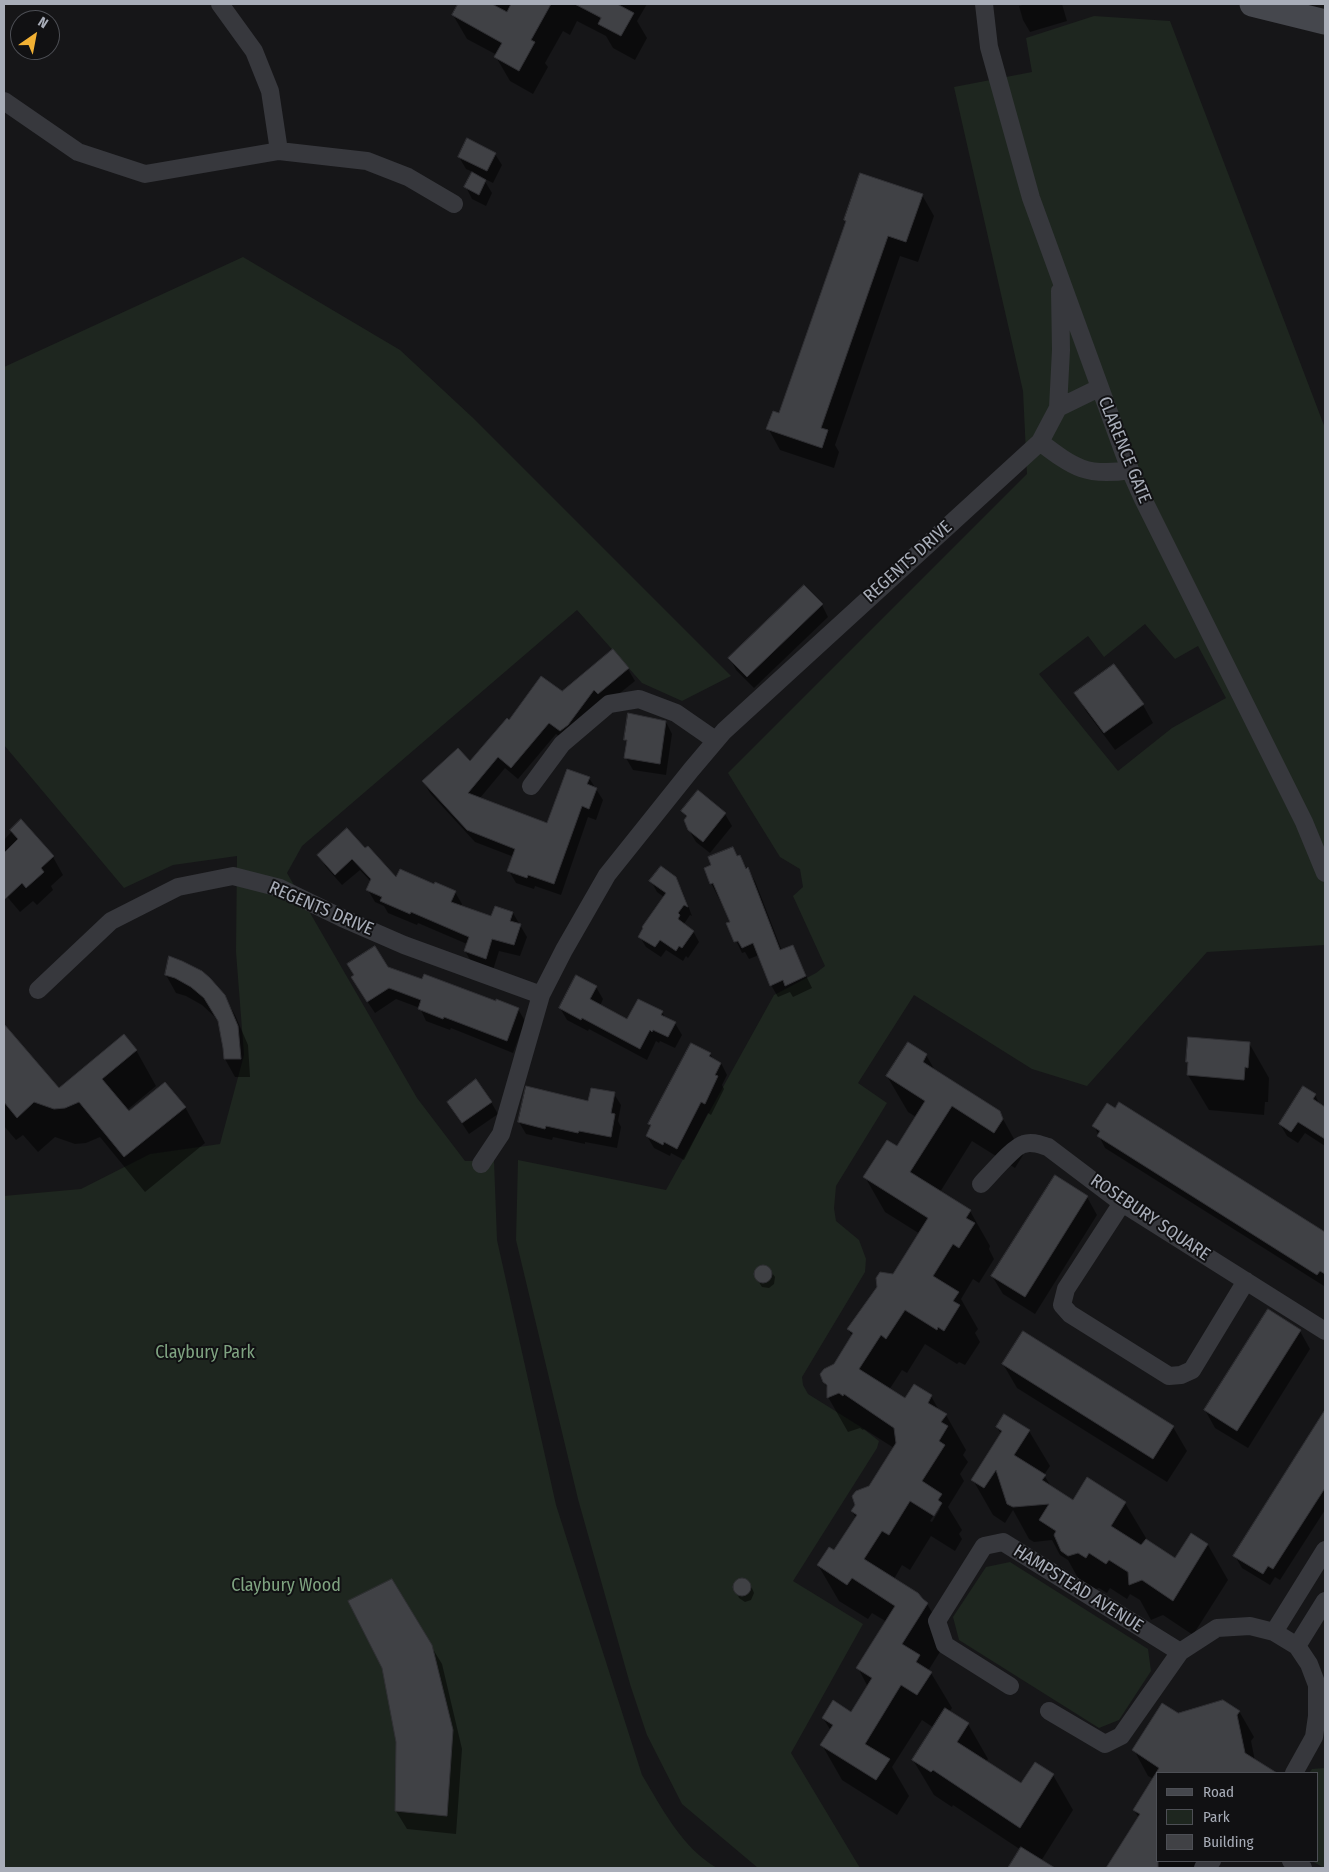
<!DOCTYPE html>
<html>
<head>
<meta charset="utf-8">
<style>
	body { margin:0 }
	#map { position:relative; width:1329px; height:1872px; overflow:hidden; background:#161618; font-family:"Fira Sans Condensed",sans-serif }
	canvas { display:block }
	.frame { position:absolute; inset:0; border:5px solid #a8adb8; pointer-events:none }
	.legend { position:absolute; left:1156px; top:1772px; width:162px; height:90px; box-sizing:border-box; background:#111113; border:1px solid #4d4f55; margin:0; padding:6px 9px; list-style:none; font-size:15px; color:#a8adb8 }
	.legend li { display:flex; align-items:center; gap:10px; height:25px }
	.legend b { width:25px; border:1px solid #4d4f55 }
	.north { position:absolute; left:10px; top:10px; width:50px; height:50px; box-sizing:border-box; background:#111113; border:1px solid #4d4f55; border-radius:50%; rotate:33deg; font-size:14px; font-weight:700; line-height:20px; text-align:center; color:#a8adb8 }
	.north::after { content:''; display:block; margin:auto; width:18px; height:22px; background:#f2b134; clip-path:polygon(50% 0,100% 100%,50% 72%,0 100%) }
</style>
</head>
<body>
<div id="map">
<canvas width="1329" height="1872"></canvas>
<div class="frame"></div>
<ul class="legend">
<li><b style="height:6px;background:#45474d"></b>Road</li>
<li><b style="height:14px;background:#1e261f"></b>Park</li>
<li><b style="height:14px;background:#404145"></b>Building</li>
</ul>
<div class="north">N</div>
</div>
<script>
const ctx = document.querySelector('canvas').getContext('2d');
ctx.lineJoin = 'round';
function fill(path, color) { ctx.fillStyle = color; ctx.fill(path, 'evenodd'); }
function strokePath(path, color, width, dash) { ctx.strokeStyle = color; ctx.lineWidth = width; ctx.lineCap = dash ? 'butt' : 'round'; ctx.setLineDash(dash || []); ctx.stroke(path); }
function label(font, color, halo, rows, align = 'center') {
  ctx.font = font + ' "Fira Sans Condensed",sans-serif'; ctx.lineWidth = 4; ctx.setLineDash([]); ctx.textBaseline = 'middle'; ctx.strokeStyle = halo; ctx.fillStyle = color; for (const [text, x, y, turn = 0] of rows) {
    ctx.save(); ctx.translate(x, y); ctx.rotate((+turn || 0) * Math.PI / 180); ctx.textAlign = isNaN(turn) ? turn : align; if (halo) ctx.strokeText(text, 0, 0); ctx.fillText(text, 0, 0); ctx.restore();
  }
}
fill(new Path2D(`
	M 1094,16 L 1170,21 L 1325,428 L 1325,945 L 1207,952 L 1087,1086 L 1032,1069 L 914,995 L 858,1083 L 887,1103 L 836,1186 L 834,1208 L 836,1221 L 859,1240 L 866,1259 L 865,1272 L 802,1377 L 803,1385 L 808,1394 L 861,1427 L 879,1441 L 877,1448 L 793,1581 L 863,1624 L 791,1753 L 860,1868 L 758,1868 L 682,1804 L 647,1735 L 630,1684 L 578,1499 L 516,1240 L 518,1160 L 666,1190 L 774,995 L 816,973 L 825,966 L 793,896 L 803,887 L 800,869 L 780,857 L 728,773 L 1027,474 L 1023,391 L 954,87 L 1032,72 L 1026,38 ZM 1145,624 L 1175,659 L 1198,646 L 1226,698 L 1172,728 L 1118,771 L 1039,674 L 1088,636 L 1104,657 Z
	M 243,257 L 400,350 L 472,417 L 731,676 L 682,701 L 642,683 L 577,610 L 302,846 L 287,873 L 417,1098 L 465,1161 L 494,1161 L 497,1240 L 556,1505 L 642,1775 C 662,1808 682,1848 717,1868 L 4,1868 L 4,1196 L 81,1189 L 150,1154 L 220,1144 L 244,1055 L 236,952 L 237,856 L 173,865 L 124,888 L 4,745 L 4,367 Z
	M 1010,1562 L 1148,1649 L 1151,1671 L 1119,1720 L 1099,1728 L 959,1640 L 953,1617 L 986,1567 Z
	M 1325,1768 L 1325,1868 L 1324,1868 L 1312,1861 L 1318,1861 L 1318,1773 L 1309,1773 L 1312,1769 Z`), '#1e261f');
fill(new Path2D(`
	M 459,4 L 647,4 L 637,21 L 647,38 L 635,60 L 613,48 L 606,36 L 577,21 L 570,35 L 563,31 L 545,63 L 548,67 L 533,94 L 510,81 L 496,57 L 497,55 L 467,39 L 453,15 Z
	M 1025,4 L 1062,4 L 1067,21 L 1030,32 L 1023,20 L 1019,6 Z
	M 495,154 L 502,165 L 493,183 L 483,178 L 492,193 L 486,206 L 472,199 L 466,187 L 473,172 L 466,169 L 459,157 Z
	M 922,195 L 934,216 L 918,262 L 900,256 L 835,445 L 839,452 L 834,468 L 780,450 L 768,428 L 780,415 L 847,223 L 845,220 Z
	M 822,605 L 828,617 L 754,688 L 736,670 L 730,658 Z
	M 613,650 L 628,669 L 635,681 L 605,705 L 568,742 L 556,734 L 518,779 L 505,768 L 480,798 L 548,825 L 589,778 L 603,800 L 596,820 L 588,817 L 561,895 L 535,886 L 534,889 L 516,883 L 509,871 L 514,857 L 475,842 L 430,793 L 423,781 L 470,763 L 509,721 L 562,692 Z
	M 1076,693 L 1143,705 L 1153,723 L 1115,750 L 1086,711 Z
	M 666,722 L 672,734 L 666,775 L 633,770 L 626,758 L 628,744 L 625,739 Z
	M 683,811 L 725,814 L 732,826 L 710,853 L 696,842 L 689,830 L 687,818 Z
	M 21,821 L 53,857 L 63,875 L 51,886 L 53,890 L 37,905 L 33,901 L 20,912 L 4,893 L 4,840 Z
	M 347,830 L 397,880 L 435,886 L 455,892 L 462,904 L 461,907 L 492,918 L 513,913 L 527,937 L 520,956 L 499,951 L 493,970 L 472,963 L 465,951 L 467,944 L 418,923 L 417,925 L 388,913 L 384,906 L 375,902 L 368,890 L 371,882 L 360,870 L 342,885 L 326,867 L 319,855 Z
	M 739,856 L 755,881 L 782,951 L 792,947 L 812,988 L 793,997 L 790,992 L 778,997 L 771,985 L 759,955 L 749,959 L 745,952 L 742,953 L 728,924 L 731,922 L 711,883 Z
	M 675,878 L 682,890 L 692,916 L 690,915 L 684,924 L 693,931 L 699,942 L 688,958 L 686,956 L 683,961 L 666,950 L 661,957 L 646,947 L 640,937 L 664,897 L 657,892 L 651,881 Z
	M 388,968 L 518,1009 L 525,1021 L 513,1053 L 451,1028 L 450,1030 L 426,1021 L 420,1008 L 396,999 L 375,1013 L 359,989 Z
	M 166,975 L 224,996 L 235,1015 L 248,1045 L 250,1077 L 235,1077 L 225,1059 L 219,1023 L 215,1017 L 202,1005 L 186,996 L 176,993 Z
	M 596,987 L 603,999 L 600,1006 L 628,1021 L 662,1012 L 666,1019 L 675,1023 L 682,1035 L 675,1048 L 660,1041 L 659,1043 L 656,1041 L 647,1060 L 589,1029 L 588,1031 L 567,1020 L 560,1008 Z
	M 7,1030 L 59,1090 L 136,1050 L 156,1086 L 127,1110 L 129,1113 L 185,1107 L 205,1143 L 145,1192 L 100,1137 L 86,1143 L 75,1144 L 55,1137 L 38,1152 L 23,1135 L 16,1140 L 4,1126 L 4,1033 Z
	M 1189,1038 L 1249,1043 L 1269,1078 L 1268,1102 L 1265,1102 L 1264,1115 L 1209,1110 L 1188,1075 L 1189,1065 L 1187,1062 Z
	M 710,1054 L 713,1059 L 721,1063 L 727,1075 L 722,1085 L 724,1089 L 711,1115 L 708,1113 L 684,1160 L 671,1153 L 670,1156 L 654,1148 L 647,1136 L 652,1127 L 650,1124 Z
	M 926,1055 L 936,1072 L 999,1112 L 1023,1155 L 1015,1168 L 972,1141 L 940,1192 L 970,1211 L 990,1246 L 989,1249 L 994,1259 L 979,1283 L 973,1279 L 961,1299 L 978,1329 L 975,1333 L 980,1342 L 965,1365 L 959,1362 L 957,1364 L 925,1344 L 907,1373 L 902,1370 L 889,1390 L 906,1400 L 931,1396 L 940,1412 L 946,1415 L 966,1450 L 963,1455 L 968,1462 L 960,1474 L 964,1481 L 948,1507 L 962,1530 L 959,1534 L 962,1539 L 955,1551 L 931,1536 L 910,1570 L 902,1565 L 894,1579 L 927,1604 L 948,1639 L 928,1671 L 931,1673 L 952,1708 L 949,1712 L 968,1724 L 988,1759 L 986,1762 L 1022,1785 L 1053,1775 L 1073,1810 L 1041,1861 L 1052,1868 L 1009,1868 L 1021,1850 L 953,1805 L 952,1807 L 934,1795 L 913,1760 L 934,1728 L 922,1720 L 892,1767 L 909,1796 L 897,1815 L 842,1780 L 822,1745 L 831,1731 L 823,1718 L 851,1713 L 868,1687 L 858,1668 L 887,1622 L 872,1613 L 868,1619 L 839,1601 L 818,1565 L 835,1552 L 856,1518 L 852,1511 L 894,1448 L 864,1429 L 863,1430 L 860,1428 L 848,1432 L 828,1397 L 828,1390 L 824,1382 L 852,1336 L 848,1329 L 894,1275 L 920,1234 L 885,1212 L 865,1177 L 897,1148 L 916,1117 L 908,1112 L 887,1076 ZM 940,1505 L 940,1509 L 932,1522 L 930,1521 Z
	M 614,1094 L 621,1105 L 618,1121 L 621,1127 L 617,1148 L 585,1142 L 585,1144 L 553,1137 L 552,1140 L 526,1134 L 519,1122 Z
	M 1315,1095 L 1320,1105 L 1325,1108 L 1325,1146 L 1305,1133 L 1298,1143 L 1287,1136 L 1280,1124 Z
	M 448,1102 L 491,1102 L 498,1114 L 469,1134 Z
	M 1120,1104 L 1325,1233 L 1324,1286 L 1105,1148 L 1094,1126 L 1116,1110 Z
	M 1087,1197 L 1097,1215 L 1035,1314 L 1003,1294 L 992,1276 Z
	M 760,1265 L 767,1266 L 775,1277 L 774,1284 L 769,1288 L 762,1287 L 755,1276 L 756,1269 Z
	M 1300,1331 L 1310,1349 L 1248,1448 L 1215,1428 L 1205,1410 Z
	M 1003,1364 L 1173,1427 L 1187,1451 L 1167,1482 L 1017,1388 Z
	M 1325,1412 L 1325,1510 L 1280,1580 L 1275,1577 L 1270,1585 L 1242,1568 L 1235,1556 Z
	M 997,1427 L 1029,1431 L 1050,1466 L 1044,1475 L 1052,1488 L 1074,1501 L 1125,1503 L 1146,1538 L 1145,1540 L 1175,1560 L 1208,1545 L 1228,1580 L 1193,1635 L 1163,1615 L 1151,1620 L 1140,1600 L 1130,1594 L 1127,1599 L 1110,1588 L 1107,1593 L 1099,1588 L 1090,1591 L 1083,1587 L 1068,1560 L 1060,1555 L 1052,1540 L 1034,1542 L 1029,1539 L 1013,1510 L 1005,1523 L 993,1515 L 973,1480 L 1001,1434 Z
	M 743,1578 L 749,1581 L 754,1593 L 751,1600 L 745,1602 L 739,1598 L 734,1586 L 737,1580 Z
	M 431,1646 L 442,1664 L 462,1749 L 456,1834 L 407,1829 L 396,1811 Z
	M 1239,1711 L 1254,1737 L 1251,1741 L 1255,1761 L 1274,1773 L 1158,1773 L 1158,1861 L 1216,1861 L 1200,1868 L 1108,1868 L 1139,1818 L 1134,1810 L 1154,1779 L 1148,1776 L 1134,1750 L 1177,1714 Z`), '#0007');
const building = new Path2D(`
	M 458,4 L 492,4 L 507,12 L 511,4 L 551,4 L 531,40 L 535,42 L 519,71 L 494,57 L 502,43 L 452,15 Z
	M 575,4 L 617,4 L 634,13 L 621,36 L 598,24 L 601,18 Z
	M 467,138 L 496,153 L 487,171 L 458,157 Z
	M 472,172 L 486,180 L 479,195 L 464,187 Z
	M 860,173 L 923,194 L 906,242 L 888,236 L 821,428 L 828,430 L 822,448 L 766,429 L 773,411 L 779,413 L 846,221 L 844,220 Z
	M 804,585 L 823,604 L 747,677 L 728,658 Z
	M 613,649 L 629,668 L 598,694 L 594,690 L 568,725 L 560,731 L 549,723 L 511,768 L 498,757 L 468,793 L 547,823 L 567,769 L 590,777 L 587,784 L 597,788 L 589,809 L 582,806 L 554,884 L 528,875 L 527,878 L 507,871 L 515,849 L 467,830 L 422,781 L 458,748 L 470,761 L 507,718 L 509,720 L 541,676 L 562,691 Z
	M 1114,664 L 1144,704 L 1104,733 L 1074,693 Z
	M 628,713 L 666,721 L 660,764 L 624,758 L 627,740 L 624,740 Z
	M 698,790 L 726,813 L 703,842 L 688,830 L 684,820 L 687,816 L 681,811 Z
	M 21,819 L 54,856 L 41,868 L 44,872 L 26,888 L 22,883 L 4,900 L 4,853 L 18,839 L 10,830 Z
	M 347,828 L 365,848 L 368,846 L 396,877 L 400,869 L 434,884 L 435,882 L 456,891 L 451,902 L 491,916 L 495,906 L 513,912 L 510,921 L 521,924 L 514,945 L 492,939 L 486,959 L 464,951 L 469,937 L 411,912 L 410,914 L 380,901 L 382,897 L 366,890 L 371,879 L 352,859 L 335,875 L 317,855 Z
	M 733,847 L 737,856 L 740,855 L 746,869 L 748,867 L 780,950 L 793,945 L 806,976 L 785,986 L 783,980 L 770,986 L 753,943 L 742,948 L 738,941 L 734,942 L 726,923 L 730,922 L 713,883 L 710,884 L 704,868 L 711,865 L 708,857 Z
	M 661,866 L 676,877 L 688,907 L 684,905 L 678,913 L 680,915 L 678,919 L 694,931 L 682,948 L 679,946 L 676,951 L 660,940 L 655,947 L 638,937 L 643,928 L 642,927 L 666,893 L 649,881 Z
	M 375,946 L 388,967 L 422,979 L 424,974 L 496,1001 L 496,999 L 519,1008 L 507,1041 L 444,1017 L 443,1019 L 418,1009 L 421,1000 L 389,988 L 367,1002 L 351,977 L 354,975 L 347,964 Z
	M 169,956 L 182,961 L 202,971 L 210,978 L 225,995 L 238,1026 L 241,1059 L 224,1059 L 223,1048 L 218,1021 L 204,998 L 191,987 L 175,978 L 165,975 Z
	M 576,975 L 597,986 L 590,999 L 627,1019 L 638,999 L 663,1011 L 661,1015 L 676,1022 L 668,1037 L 653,1030 L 652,1032 L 650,1030 L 640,1049 L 582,1018 L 581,1020 L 559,1008 Z
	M 4,1024 L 59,1088 L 124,1034 L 137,1050 L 102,1079 L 129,1111 L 165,1082 L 186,1107 L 124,1157 L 79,1102 L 65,1108 L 54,1109 L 34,1102 L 17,1118 L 4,1102 Z
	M 1188,1037 L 1250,1042 L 1248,1068 L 1245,1067 L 1244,1080 L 1187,1075 L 1188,1062 L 1186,1062 Z
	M 908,1042 L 927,1054 L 923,1062 L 1000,1111 L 1003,1119 L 994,1133 L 952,1106 L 910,1172 L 971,1210 L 966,1218 L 975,1223 L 959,1248 L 953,1244 L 933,1276 L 959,1292 L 953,1301 L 960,1305 L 944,1331 L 938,1327 L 937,1330 L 905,1310 L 886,1339 L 881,1335 L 859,1369 L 905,1398 L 914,1384 L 932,1395 L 928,1403 L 947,1414 L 941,1422 L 948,1426 L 939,1441 L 945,1445 L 922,1481 L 942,1494 L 938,1500 L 942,1503 L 934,1516 L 910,1501 L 889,1535 L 882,1531 L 864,1559 L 918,1593 L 923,1599 L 928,1603 L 902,1644 L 920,1655 L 916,1662 L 932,1672 L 917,1695 L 901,1685 L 865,1744 L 890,1759 L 876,1780 L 820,1745 L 833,1725 L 822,1718 L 833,1700 L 851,1712 L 872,1678 L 856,1668 L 895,1606 L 852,1578 L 847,1585 L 817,1565 L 829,1547 L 834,1550 L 857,1515 L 851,1511 L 855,1505 L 852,1496 L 856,1491 L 869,1486 L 896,1443 L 894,1428 L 844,1394 L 843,1396 L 839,1393 L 827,1398 L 827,1385 L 823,1382 L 820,1374 L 824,1369 L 834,1364 L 853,1333 L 847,1329 L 877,1287 L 876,1278 L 880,1272 L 893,1274 L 928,1218 L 863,1177 L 887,1140 L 897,1146 L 925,1101 L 886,1076 Z
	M 691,1043 L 711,1053 L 709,1056 L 721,1063 L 715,1075 L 718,1076 L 705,1104 L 701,1102 L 677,1149 L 664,1142 L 663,1145 L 646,1136 L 651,1125 L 648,1124 Z
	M 476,1079 L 492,1102 L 462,1123 L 447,1102 Z
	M 526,1086 L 588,1101 L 591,1088 L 615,1092 L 611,1113 L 615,1114 L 611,1137 L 579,1131 L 578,1133 L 546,1126 L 545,1129 L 518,1122 Z
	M 1303,1086 L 1316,1094 L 1313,1099 L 1325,1107 L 1325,1139 L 1298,1122 L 1291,1132 L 1279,1124 Z
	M 1119,1102 L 1325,1232 L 1325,1274 L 1320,1271 L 1317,1275 L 1097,1136 L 1100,1131 L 1092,1126 L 1107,1103 L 1115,1108 Z
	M 1055,1175 L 1088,1196 L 1025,1297 L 991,1276 Z
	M754 1274a9 9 0 1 1 18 0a9 9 0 1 1-18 0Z
	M 1268,1309 L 1301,1330 L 1237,1431 L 1204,1410 Z
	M 1023,1331 L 1174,1426 L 1153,1459 L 1002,1364 Z
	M 1325,1410 L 1325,1488 L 1273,1569 L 1268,1566 L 1263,1574 L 1233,1556 Z
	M 1004,1414 L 1030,1430 L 1014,1455 L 1046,1475 L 1042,1480 L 1073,1500 L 1087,1477 L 1126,1502 L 1111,1526 L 1141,1545 L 1146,1539 L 1175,1558 L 1191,1533 L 1208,1544 L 1173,1601 L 1142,1580 L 1129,1585 L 1128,1572 L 1109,1560 L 1106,1564 L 1089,1553 L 1086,1558 L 1078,1553 L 1068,1556 L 1061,1551 L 1054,1535 L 1056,1531 L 1039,1520 L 1049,1504 L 1013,1507 L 1007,1504 L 996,1470 L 984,1488 L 971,1480 L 1002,1431 L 996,1427 Z
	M733 1587a9 9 0 1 1 18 0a9 9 0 1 1-18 0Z
	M 392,1579 L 432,1645 L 453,1730 L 447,1816 L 395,1811 L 396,1742 L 382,1668 L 348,1601 Z
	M 1223,1700 L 1240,1711 L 1237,1715 L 1245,1753 L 1277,1773 L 1158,1773 L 1158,1868 L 1106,1868 L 1140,1814 L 1133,1810 L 1159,1768 L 1132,1750 L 1162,1703 L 1178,1713 Z
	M 945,1708 L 969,1723 L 957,1742 L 1021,1783 L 1035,1762 L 1054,1774 L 1020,1828 L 933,1770 L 931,1772 L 912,1760 Z
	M 1021,1847 L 1055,1868 L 1008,1868 Z`);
fill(building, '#404145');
strokePath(building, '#303034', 1);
strokePath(new Path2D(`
	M 220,4 L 254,51 L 270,91 L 279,151
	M 984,4 L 989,47 L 1031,198 L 1130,470 L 1143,499 L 1304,822 L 1325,873
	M 4,101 L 78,152 L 145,174 L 279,151 L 367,161 L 408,177 L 454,204
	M 1058,408 L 1061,350 L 1060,291
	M 1040,442 C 1074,468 1087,477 1130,470
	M 531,786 L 562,744 L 609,704 L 639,699 L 676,713 L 715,740
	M 38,990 L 111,921 L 178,887 L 233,876 L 280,888 L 342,918 L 404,945 L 541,995
	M 481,1164 L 501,1134 L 541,995 L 564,950 L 607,875 L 691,770 L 724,731 L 1040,442 L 1058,408 L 1099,388
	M 981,1184 C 990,1175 1014,1146 1024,1144 C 1032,1141 1041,1145 1048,1147 L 1122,1203 L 1325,1331
	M 1122,1203 L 1066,1289 L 1062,1305 L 1070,1314 L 1169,1376 L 1181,1375 L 1192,1370 L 1246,1281
	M 1274,1632 L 1325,1550
	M 1297,1646 L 1325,1601
	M 1010,1686 L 945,1645 L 937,1621 L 984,1546 L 1003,1542 L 1180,1652
	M 1049,1711 L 1105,1744 L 1121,1736 L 1180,1652 L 1217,1628 L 1250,1626 L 1274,1632 L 1297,1646 L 1309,1664 L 1317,1685 L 1317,1716 L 1314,1737 L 1294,1773
	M 1291,1861 L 1303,1868
	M 1203,1868 L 1205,1864 L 1212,1861`), '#37383d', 18);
strokePath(new Path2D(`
	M 1252,4 L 1325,22`), '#45474d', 25);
label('18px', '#a8adb8', '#111113', [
	["CLARENCE GATE",1124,450,68],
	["REGENTS DRIVE",908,562,-42],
	["REGENTS DRIVE",321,909,23],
	["ROSEBURY SQUARE",1150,1218,34],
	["HAMPSTEAD AVENUE",1078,1589,32]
]);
label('18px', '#7fa381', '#111113', [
	["Claybury Park",205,1353],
	["Claybury Wood",286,1586]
]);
</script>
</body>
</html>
